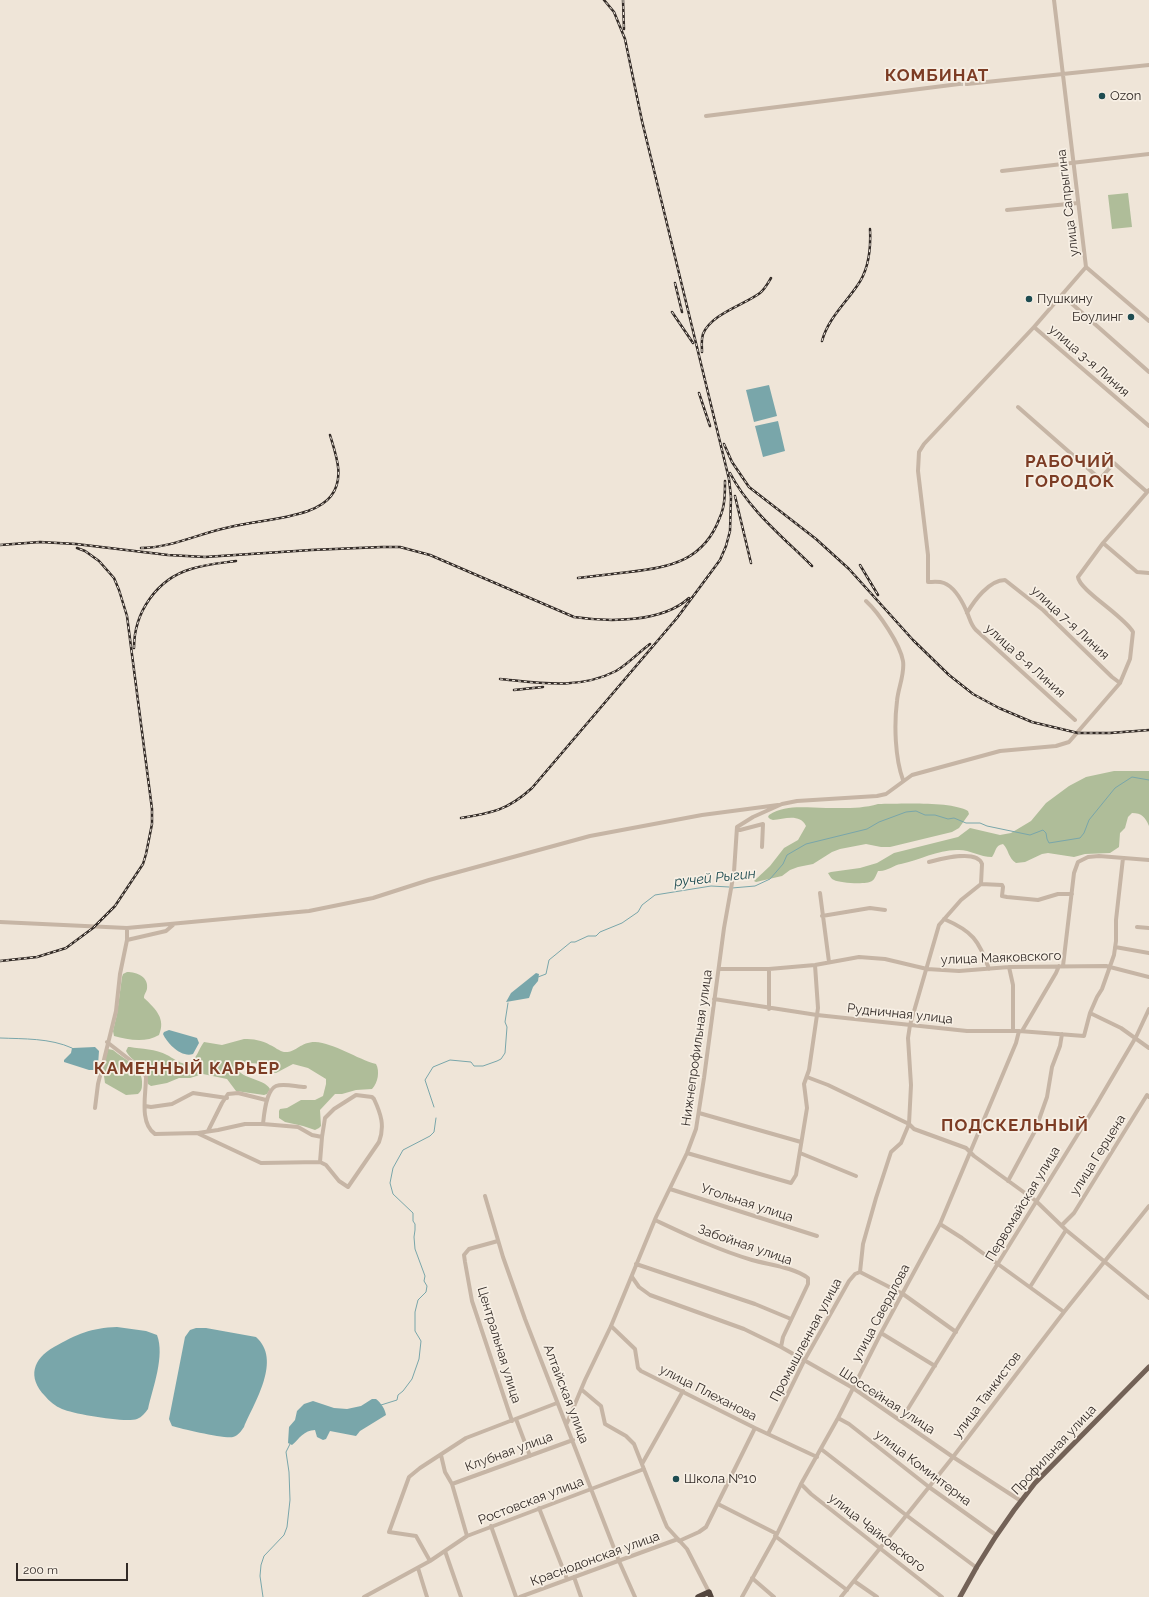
<!DOCTYPE html>
<html>
<head>
<meta charset="utf-8">
<style>
	body { margin:0 }
	#map { position:relative; width:1149px; height:1597px; overflow:hidden; background:#efe5d8; font-family:Raleway,sans-serif }
	canvas { display:block }
	.scale { position:absolute; left:16px; top:1563px; width:112px; height:18px; box-sizing:border-box; border:2px solid #322a26; border-top:0; padding-left:5px; font-size:12px; line-height:14px; white-space:nowrap; color:#322a26; -webkit-text-stroke:3px #f7efe4; paint-order:stroke }
</style>
</head>
<body>
<div id="map">
<canvas width="1149" height="1597"></canvas>
<div class="scale">200 m</div>
</div>
<script>
const ctx = document.querySelector('canvas').getContext('2d');
ctx.lineJoin = 'round';
function fill(path, color) { ctx.fillStyle = color; ctx.fill(path, 'evenodd'); }
function strokePath(path, color, width, dash) { ctx.strokeStyle = color; ctx.lineWidth = width; ctx.lineCap = dash ? 'butt' : 'round'; ctx.setLineDash(dash || []); ctx.stroke(path); }
function label(font, color, halo, rows, align = 'center') {
  ctx.font = font + ' Raleway,sans-serif'; ctx.lineWidth = 3.5; ctx.setLineDash([]); ctx.textBaseline = 'middle'; ctx.strokeStyle = halo; ctx.fillStyle = color; for (const [text, x, y, turn = 0] of rows) {
    ctx.save(); ctx.translate(x, y); ctx.rotate((+turn || 0) * Math.PI / 180); ctx.textAlign = isNaN(turn) ? turn : align; if (halo) ctx.strokeText(text, 0, 0); ctx.fillText(text, 0, 0); ctx.restore();
  }
}
fill(new Path2D(`
	M 1128,193 L 1132,227 L 1112,229 L 1108,195 Z
	M 1114,771 L 1149,771 L 1149,826 C 1145,817 1142,813 1132,813 L 1128,817 L 1125,828 L 1120,833 L 1119,847 L 1110,853 L 1085,854 L 1074,857 L 1048,853 L 1042,854 L 1025,862 L 1016,863 C 1008,858 1009,850 1003,844 C 995,845 996,852 992,857 C 980,857 970,850 959,850 C 939,849 920,860 901,864 C 893,865 887,872 878,871 C 876,875 875,879 872,881 C 866,885 840,883 834,880 C 831,879 830,876 828,873 L 831,872 L 860,868 L 877,863 L 894,853 L 958,837 L 970,828 L 1000,835 L 1011,833 L 1031,821 L 1046,803 L 1069,786 L 1086,777 Z
	M 878,804 C 899,804 951,801 968,811 L 969,814 L 959,828 L 952,832 L 890,847 L 881,847 L 866,844 L 840,849 L 832,852 L 813,864 L 798,867 L 790,870 L 782,876 L 756,882 L 754,881 L 770,866 L 784,848 L 798,840 L 806,826 C 800,813 784,819 773,820 L 770,819 L 768,817 L 769,815 C 786,804 806,808 826,808 C 844,808 861,809 878,804 Z
	M 127,972 C 137,972 149,977 147,989 C 146,993 144,994 144,998 C 156,1009 166,1019 159,1035 C 146,1043 128,1040 114,1036 L 113,1031 L 117,1014 L 122,977 L 123,974 Z
	M 244,1039 C 253,1039 262,1040 270,1045 C 275,1047 279,1051 284,1052 C 296,1053 300,1042 315,1042 C 334,1043 357,1059 376,1064 C 380,1071 378,1083 372,1089 L 356,1090 L 342,1094 L 335,1094 L 320,1110 L 321,1126 L 319,1128 L 315,1130 L 303,1126 L 285,1122 L 279,1118 L 279,1111 L 280,1109 L 287,1108 L 301,1100 L 315,1100 L 323,1096 L 326,1084 L 326,1079 L 308,1068 L 293,1064 L 276,1073 C 270,1072 268,1067 262,1065 C 255,1062 241,1062 236,1067 C 242,1080 264,1078 270,1089 L 267,1094 L 264,1095 L 236,1091 L 227,1079 L 203,1074 L 190,1078 L 179,1078 L 167,1083 L 151,1086 L 148,1084 C 145,1058 135,1067 126,1051 L 128,1047 L 130,1047 C 141,1049 156,1049 167,1055 C 173,1058 182,1066 190,1063 C 195,1061 200,1047 204,1042 L 222,1045 Z
	M 108,1049 L 113,1050 C 125,1060 144,1067 142,1085 C 142,1089 141,1091 138,1094 L 126,1095 L 105,1083 L 103,1069 Z`), '#afbd99');
fill(new Path2D(`
	M 769,385 L 777,416 L 754,422 L 746,390 Z
	M 778,421 L 785,451 L 763,457 L 755,426 Z
	M 536,973 L 539,974 L 538,981 L 533,987 L 529,998 L 506,1002 L 511,993 Z
	M 169,1030 L 197,1038 L 199,1043 L 193,1054 C 181,1058 167,1043 163,1034 L 164,1032 Z
	M 95,1047 L 99,1051 L 98,1065 L 95,1070 L 89,1070 L 64,1062 L 64,1060 L 71,1053 L 72,1048 L 73,1048 Z
	M 117,1327 L 146,1331 L 157,1335 C 165,1356 153,1387 148,1409 C 145,1413 142,1417 137,1419 C 125,1423 74,1414 62,1409 C 55,1406 49,1401 45,1396 C 27,1377 33,1359 54,1347 C 77,1334 91,1328 117,1327 Z
	M 196,1328 L 206,1328 L 256,1337 C 282,1360 255,1401 244,1427 C 241,1431 239,1435 233,1437 C 225,1439 182,1429 172,1426 L 169,1419 L 185,1337 L 190,1330 Z
	M 372,1399 L 376,1399 C 381,1403 385,1409 386,1415 L 360,1431 L 356,1436 L 330,1431 L 326,1439 L 323,1440 L 317,1437 L 315,1430 C 304,1430 299,1439 292,1445 L 288,1443 L 289,1427 L 295,1420 L 297,1411 L 304,1404 L 313,1401 L 334,1408 L 347,1409 L 361,1406 Z`), '#79a6aa');
strokePath(new Path2D(`
	M 732,888 L 755,886 L 770,879 L 783,864 L 787,855 L 806,844 L 867,829 L 879,822 L 906,812 L 916,811 L 925,815 L 935,815 L 948,819 L 954,818 L 966,823 L 980,823 L 987,826 L 1030,835 L 1043,830 L 1046,833 L 1047,839 L 1049,843 L 1080,838 L 1084,833 L 1089,820 L 1115,788 L 1132,777 L 1149,780
	M 538,977 L 546,974 L 549,960 L 571,942 L 575,942 L 588,936 L 596,936 L 600,932 L 622,923 L 638,912 L 642,905 L 655,895 L 711,886 L 729,887
	M 0,1038 C 24,1039 50,1038 72,1048
	M 434,1107 L 425,1080 L 433,1067 L 450,1060 L 471,1062 L 474,1066 L 483,1066 L 497,1061 L 501,1059 L 505,1053 L 507,1027 L 505,1022 L 508,1003
	M 381,1405 L 397,1400 L 398,1395 L 403,1391 L 412,1379 L 419,1359 L 421,1341 L 415,1331 L 415,1312 L 418,1300 L 426,1292 L 427,1286 L 424,1281 L 425,1276 L 415,1249 L 414,1237 L 415,1230 L 415,1224 L 413,1221 L 413,1213 L 393,1194 L 390,1183 L 393,1168 L 403,1150 L 430,1136 L 434,1132 L 436,1118
	M 263,1597 L 260,1576 L 261,1565 L 264,1556 L 284,1535 L 287,1527 L 290,1500 L 289,1472 L 286,1452 L 290,1444`), '#79a6aa', 1);
strokePath(new Path2D(`
	M 959,84 L 967,84`), '#c9c0b4', 4, [4, 2]);
strokePath(new Path2D(`
	M 1054,0 L 1086,267 L 1034,327 L 924,444 L 919,452 L 918,471 L 928,555 L 928,582 C 933,582 939,581 944,583 C 954,587 962,601 966,610 C 970,618 970,624 976,630 L 1075,720
	M 967,84 L 1149,65
	M 706,116 L 959,84
	M 1002,171 L 1149,154
	M 1007,210 L 1078,203
	M 1086,267 L 1149,321
	M 1062,295 L 1149,372
	M 1034,327 L 1149,426
	M 1018,407 L 1100,479 L 1114,463 L 1147,492
	M 1103,543 L 1137,572 L 1149,573
	M 866,601 C 879,613 900,644 903,661 C 905,674 898,688 897,701 C 894,725 895,758 903,780
	M 967,613 C 974,601 989,580 1005,580 L 1043,610 L 1112,677 L 1120,683
	M 737,830 L 740,830 L 763,824 L 762,847
	M 929,862 C 941,859 977,849 982,864 L 981,884
	M 820,893 L 829,962
	M 822,916 L 870,908 L 885,910
	M 944,919 C 972,931 979,940 989,969
	M 0,922 L 127,928 L 309,911 L 373,898 L 429,880 L 590,836 L 702,815 L 778,805
	M 1137,927 L 1149,928
	M 127,940 L 166,931 L 173,925
	M 1115,947 L 1149,953
	M 1063,966 L 1074,873 L 1078,862 L 1088,857 L 1099,856 L 1149,860
	M 1009,967 L 1013,985 L 1013,1031
	M 719,969 L 769,969 L 815,965 L 859,957 L 885,959 L 927,969 L 959,971 L 1009,967 L 1106,966 L 1149,977
	M 769,969 L 769,1009
	M 714,999 L 817,1015 L 967,1031 L 1019,1031 L 1084,1036 L 1090,1013 L 1097,997 L 1102,989 L 1114,955 L 1116,941 L 1116,920 L 1123,858
	M 1090,1013 L 1121,1028 L 1149,1048
	M 1022,1031 L 1056,973 L 1059,966
	M 107,1042 L 139,1067 L 144,1071 L 146,1077 C 146,1094 139,1123 155,1134 L 197,1133 L 261,1163 L 320,1162 L 326,1165 L 339,1181 L 348,1187 L 379,1142 C 385,1126 381,1114 374,1099 L 372,1097 L 356,1095 L 334,1109 L 325,1118 L 322,1137
	M 807,1077 L 828,1085 L 909,1124 L 914,1129 L 966,1148 L 974,1156 L 1036,1201 L 1066,1230 L 1149,1298
	M 145,1106 L 151,1107 L 172,1104 L 193,1093 L 227,1098
	M 95,1108 L 98,1084 L 116,1011 L 120,974 L 127,940 L 127,928
	M 699,1113 L 801,1142
	M 263,1124 C 264,1115 266,1090 276,1086 C 284,1083 297,1087 305,1087
	M 208,1131 L 222,1103 L 228,1094 L 238,1093 L 266,1100
	M 198,1133 L 218,1130 L 245,1124 L 263,1124 L 298,1127 L 312,1135 L 322,1137 L 320,1162
	M 687,1153 L 791,1183 L 796,1175 L 807,1108 L 804,1084 L 809,1070 L 818,1008 L 815,965
	M 800,1153 L 856,1176
	M 1008,1181 L 1035,1131 L 1047,1097 L 1052,1067 L 1060,1046 L 1062,1034
	M 670,1189 L 817,1236
	M 485,1196 L 503,1257 L 525,1319 L 619,1561 L 635,1597
	M 655,1220 C 687,1235 718,1250 752,1260 C 770,1265 793,1267 808,1278 L 808,1284 L 783,1337 L 781,1347
	M 940,1224 L 962,1238 L 1064,1312
	M 1062,1225 L 1074,1213 L 1147,1095 L 1149,1097
	M 498,1241 L 469,1249 L 464,1255 L 465,1262 L 472,1301 L 512,1421
	M 636,1264 L 755,1304 L 791,1319
	M 860,1272 L 903,1294 L 956,1332
	M 632,1277 L 639,1287 L 650,1295 L 744,1329 L 781,1347 L 853,1388 L 953,1457 L 1021,1501
	M 1030,1287 L 1066,1230
	M 611,1326 L 635,1349 L 638,1368 L 641,1371 L 755,1428 L 817,1457
	M 881,1333 L 935,1366
	M 582,1390 L 601,1406 L 605,1424 L 626,1436 L 634,1444 L 664,1520 L 667,1527 L 687,1549 L 709,1592
	M 838,1418 L 849,1424 L 929,1487 L 996,1535
	M 516,1419 L 530,1456
	M 901,1420 L 1096,1105 L 1136,1037 L 1149,1009
	M 567,1423 L 585,1380 L 611,1326 L 656,1217 L 687,1153 L 696,1129 L 704,1078 L 724,928 L 734,872 L 737,827 L 753,817 L 782,804 L 797,801 L 877,796 L 886,794 L 912,775 L 1000,751 L 1056,746 L 1069,742 L 1120,683 L 1130,659 L 1133,632 C 1124,616 1079,590 1078,577 L 1103,543 L 1149,490
	M 768,1434 L 804,1361 L 849,1281 L 855,1274 L 860,1272 L 863,1244 L 876,1198 L 891,1152 L 901,1143 L 909,1124 L 911,1085 L 908,1038 L 910,1025 L 939,925 L 961,900 L 981,884 L 1002,885 L 1003,887 L 1002,896 L 1007,897 L 1038,900 L 1058,894 L 1072,894
	M 821,1449 L 906,1515 L 977,1568
	M 441,1455 L 445,1472 L 452,1484 L 467,1536
	M 642,1464 L 683,1391
	M 452,1484 L 573,1440
	M 801,1484 L 811,1494 L 942,1597
	M 718,1504 L 777,1534
	M 539,1508 L 567,1579
	M 491,1526 L 516,1597
	M 775,1536 L 847,1590
	M 679,1541 L 699,1532 L 706,1527 L 755,1428
	M 445,1551 L 461,1597
	M 430,1561 L 416,1536 L 389,1532 L 409,1477 L 420,1468 L 466,1438 L 557,1403
	M 418,1568 L 427,1597
	M 574,1577 L 581,1597
	M 752,1578 L 774,1597
	M 854,1581 L 877,1597
	M 364,1597 L 430,1561 L 467,1536 L 644,1469
	M 520,1597 L 678,1539
	M 742,1597 L 777,1534 L 801,1484 L 838,1418 L 881,1333 L 940,1224 L 1016,1043 L 1019,1031
	M 841,1597 L 953,1457 L 1064,1312 L 1149,1206`), '#c6b5a5', 4);
strokePath(new Path2D(`
	M 960,1597 C 982,1555 1005,1520 1035,1483 L 1149,1367`), '#736257', 5);
strokePath(new Path2D(`
	M 698,1597 L 709,1592 L 711,1597`), '#53453d', 5.5);
const rail = new Path2D(`
	M 623,0 L 624,29
	M 675,283 L 682,312
	M 672,312 L 693,343
	M 822,341 C 828,319 844,305 857,286 C 869,270 871,249 870,229
	M 702,352 C 702,346 701,340 703,334 C 711,314 744,305 760,293 C 765,289 768,283 771,278
	M 699,393 L 710,426
	M 724,444 L 732,462 L 749,487 L 816,539 L 849,569 L 913,640 L 949,675 L 973,694 L 999,708 L 1032,722 L 1078,733 L 1110,733 L 1149,730
	M 730,473 C 749,510 783,537 812,566
	M 735,496 L 751,563
	M 0,545 L 40,542 L 76,544 L 168,555 L 205,557 L 311,550 L 382,547 L 400,547 L 430,555 L 574,617 C 608,622 662,623 689,598
	M 141,548 C 171,548 200,533 230,527 C 256,521 282,520 308,511 C 316,508 325,504 331,496 C 345,478 336,455 330,435
	M 860,565 L 878,595
	M 578,578 C 595,576 612,574 629,572 C 671,567 704,561 720,517 C 725,506 725,493 725,481
	M 134,648 C 134,612 157,579 191,569 C 206,564 221,563 236,561
	M 500,679 C 540,683 579,690 616,671 C 628,664 639,652 650,644
	M 514,690 L 543,687
	M 461,818 C 492,813 508,810 532,788 L 677,618 L 720,560 L 726,546 L 730,531 L 731,497 L 729,479 L 642,121 L 625,39 L 614,12 L 604,0
	M 0,961 L 37,957 L 66,948 L 93,928 L 115,906 L 143,864 L 146,854 L 152,824 L 152,809 L 127,616 L 119,590 L 114,578 L 99,561 L 85,551 L 77,548`);
strokePath(rail, '#322a26', 2.5);
strokePath(rail, '#f7efe4', 1, [3]);
for (const [x, y, r, color] of [
	[1102,96,4,"#1e4c51"],
	[1029,299,4,"#1e4c51"],
	[1131,317,4,"#1e4c51"],
	[676,1479,4,"#1e4c51"]
]) { const dot = new Path2D(); dot.arc(x, y, r, 0, 2 * Math.PI); ctx.fillStyle = color; ctx.fill(dot); strokePath(dot, '#f7efe4', 1.5); }
label('13px', '#322a26', '#f7efe4', [
	["Ozon",1110,96],
	["Пушкину",1037,299],
	["Боулинг",1123,317,"right"],
	["Школа №10",684,1479]
], 'left');
label('13px', '#322a26', '#f7efe4', [
	["улица Сапрыгина",1068,203,-97],
	["улица 3-я Линия",1089,361,41],
	["улица 7-я Линия",1070,623,43],
	["улица 8-я Линия",1025,661,42],
	["улица Маяковского",1001,958,-2],
	["Рудничная улица",900,1014,6],
	["Нижнепрофильная улица",697,1048,-82],
	["улица Герцена",1098,1155,-58],
	["Угольная улица",747,1203,18],
	["Первомайская улица",1023,1204,-59],
	["Забойная улица",745,1245,19],
	["улица Свердлова",881,1313,-62],
	["Промышленная улица",806,1340,-62],
	["Центральная улица",499,1345,73],
	["улица Плеханова",708,1393,27],
	["Алтайская улица",566,1394,69],
	["улица Танкистов",987,1395,-53],
	["Шоссейная улица",887,1401,33],
	["Профильная улица",1054,1450,-47],
	["Клубная улица",509,1452,-20],
	["улица Коминтерна",923,1468,37],
	["Ростовская улица",531,1501,-21],
	["улица Чайковского",877,1533,38],
	["Краснодонская улица",595,1559,-20]
]);
label('italic 14px', '#1e4c51', '#f7efe4', [
	["ручей Рыгин",715,878,-6]
]);
ctx.letterSpacing = '1px';
label('bold 17px', '#7c3c24', '#f7efe4', [
	["КОМБИНАТ",937,76],
	["РАБОЧИЙ",1070,462],
	["ГОРОДОК",1070,482],
	["КАМЕННЫЙ КАРЬЕР",187,1069],
	["ПОДСКЕЛЬНЫЙ",1015,1126]
]);
ctx.letterSpacing = '0px';
</script>
</body>
</html>
